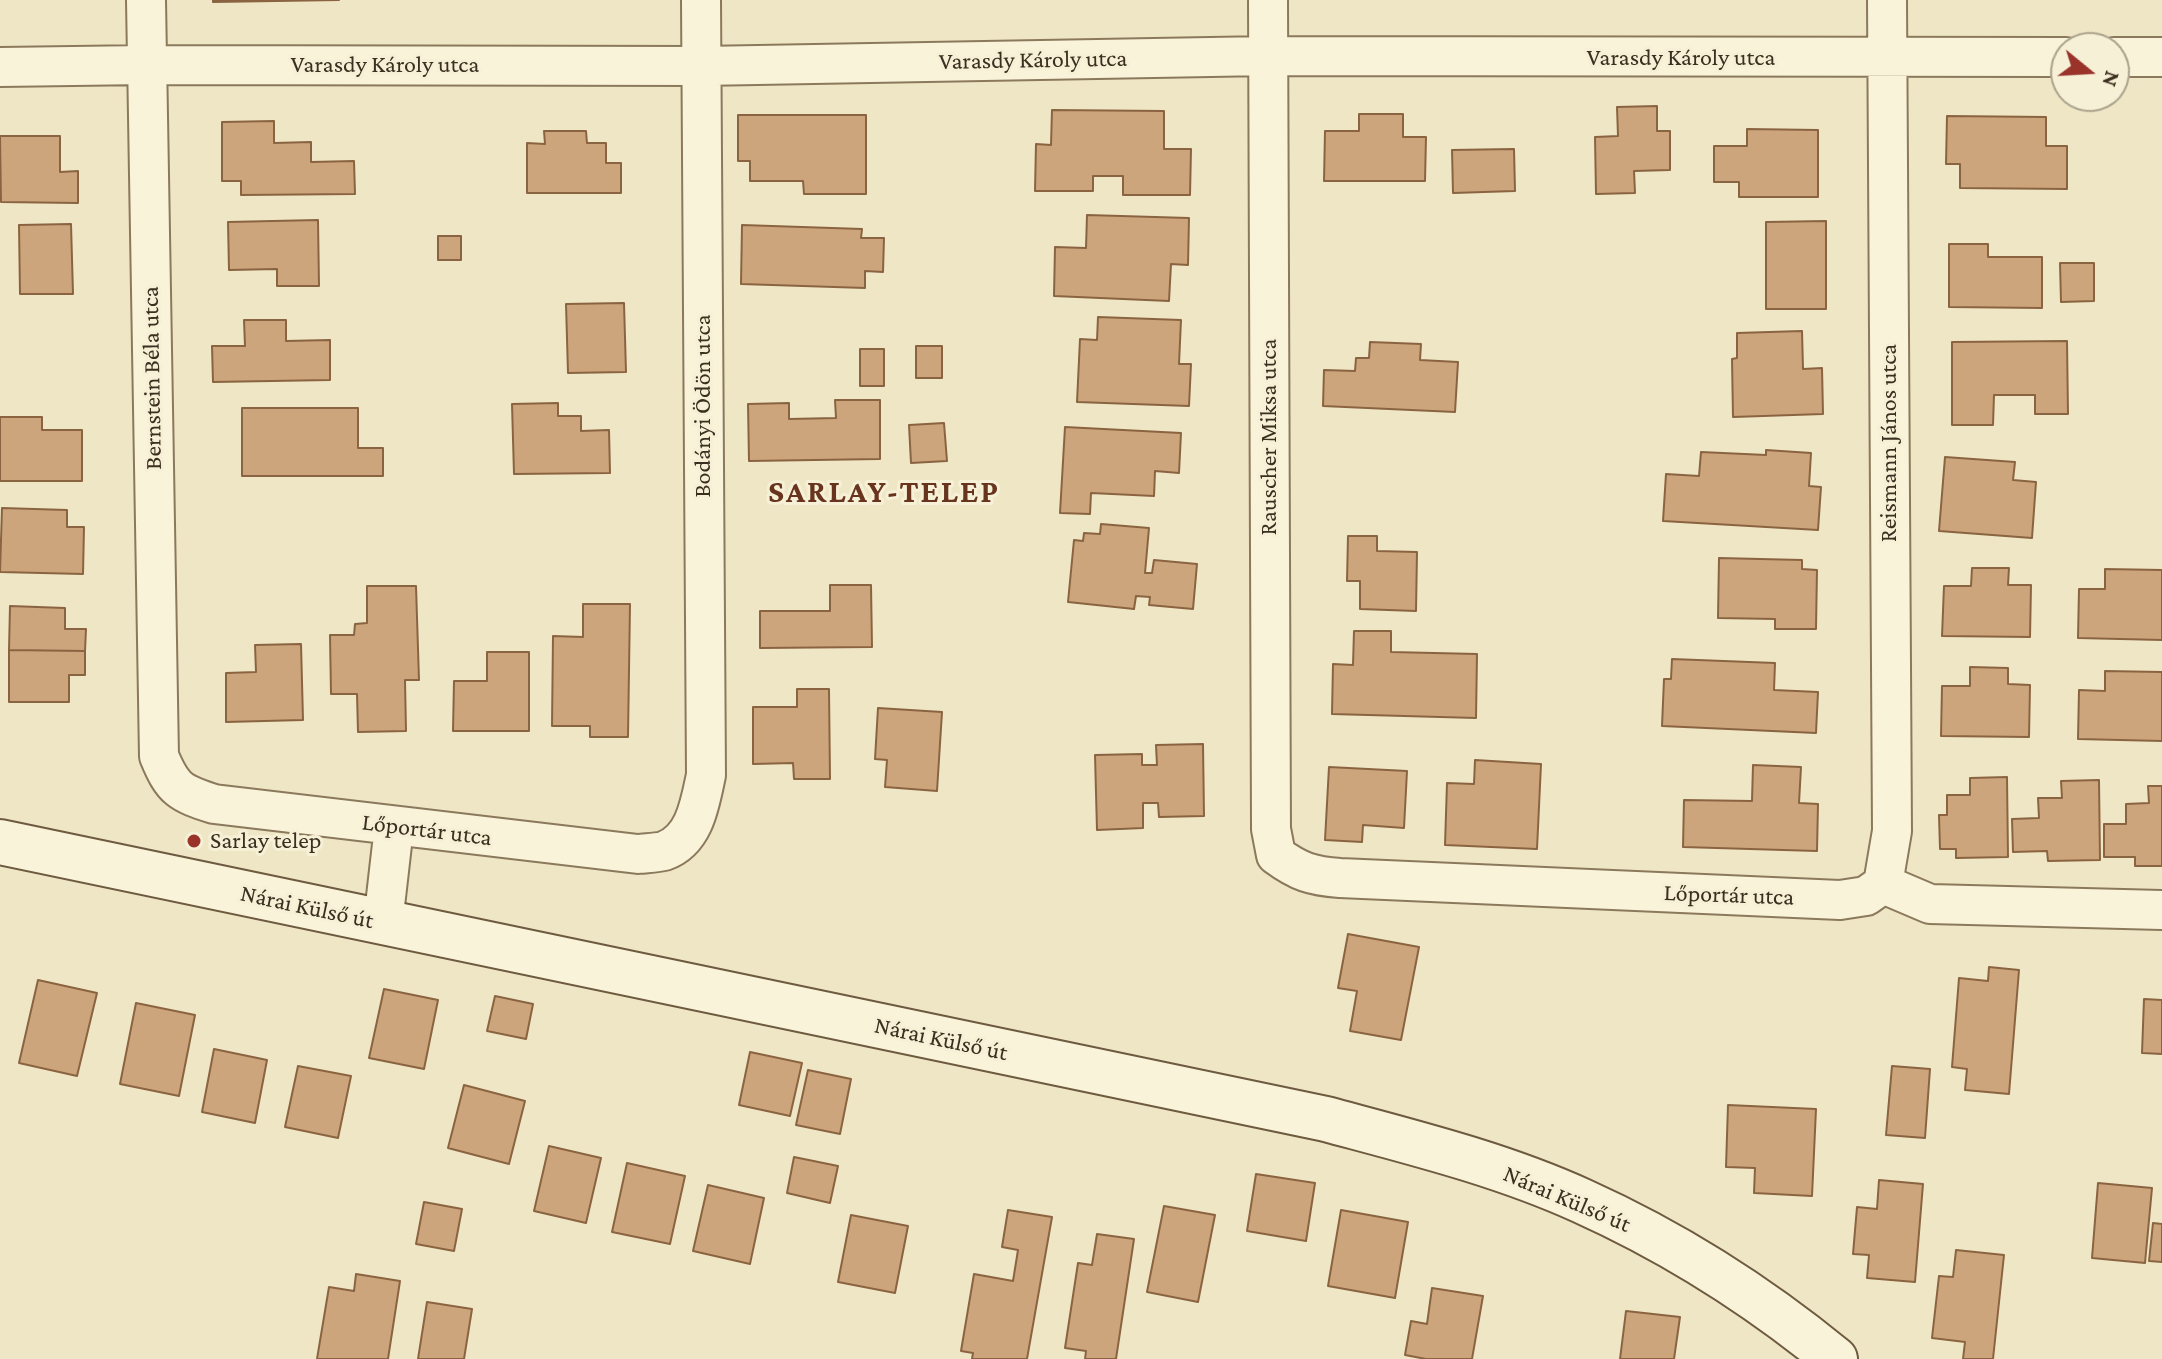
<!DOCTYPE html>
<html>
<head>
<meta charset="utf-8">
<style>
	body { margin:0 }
	#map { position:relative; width:2162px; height:1359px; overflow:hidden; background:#efe6c6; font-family:"Crimson Pro",serif }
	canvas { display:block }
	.north { position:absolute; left:2050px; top:32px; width:80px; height:80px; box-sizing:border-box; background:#f6f0d6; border:2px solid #aba38d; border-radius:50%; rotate:108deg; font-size:22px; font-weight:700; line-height:32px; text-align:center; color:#3b2f1f }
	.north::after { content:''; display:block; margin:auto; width:28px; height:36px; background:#9a342b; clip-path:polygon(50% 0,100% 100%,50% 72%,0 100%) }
</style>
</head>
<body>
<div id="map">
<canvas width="2162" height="1359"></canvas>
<div class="north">N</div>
</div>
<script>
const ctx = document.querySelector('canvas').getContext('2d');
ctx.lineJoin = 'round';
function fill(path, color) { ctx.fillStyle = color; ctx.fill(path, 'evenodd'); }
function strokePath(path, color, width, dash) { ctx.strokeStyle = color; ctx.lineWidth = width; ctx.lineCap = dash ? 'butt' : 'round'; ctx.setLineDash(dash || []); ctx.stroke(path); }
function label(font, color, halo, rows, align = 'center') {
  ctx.font = font + ' "Crimson Pro",serif'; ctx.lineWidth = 6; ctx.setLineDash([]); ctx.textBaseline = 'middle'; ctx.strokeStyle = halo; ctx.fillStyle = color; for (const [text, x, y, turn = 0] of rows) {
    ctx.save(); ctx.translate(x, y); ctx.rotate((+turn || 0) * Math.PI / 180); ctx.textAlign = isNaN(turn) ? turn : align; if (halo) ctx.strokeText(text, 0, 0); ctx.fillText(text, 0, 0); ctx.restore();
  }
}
const building = new Path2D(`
	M 213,0 L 339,0 L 213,2 Z
	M 1657,106 L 1657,131 L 1670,131 L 1670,170 L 1634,171 L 1635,193 L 1596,194 L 1595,137 L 1618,136 L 1617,107 Z
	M 1052,110 L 1164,111 L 1164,149 L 1191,149 L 1190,195 L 1123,195 L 1123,176 L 1093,176 L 1093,191 L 1035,191 L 1036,144 L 1051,145 Z
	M 1359,114 L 1403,114 L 1403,137 L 1426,137 L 1425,181 L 1324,181 L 1325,131 L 1359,131 Z
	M 738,115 L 866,115 L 866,194 L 804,194 L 803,181 L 750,181 L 750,161 L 738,161 Z
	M 1947,116 L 2046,117 L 2046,146 L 2067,146 L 2067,189 L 1960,188 L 1960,164 L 1946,164 Z
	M 274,121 L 274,143 L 311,142 L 311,162 L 354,161 L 355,194 L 241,195 L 241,181 L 222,181 L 222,122 Z
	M 1747,129 L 1818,130 L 1818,197 L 1739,197 L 1739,182 L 1714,182 L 1714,146 L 1747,146 Z
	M 544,131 L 586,131 L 587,143 L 606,143 L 606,163 L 621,163 L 621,193 L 527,193 L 527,143 L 545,144 Z
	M 0,136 L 60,136 L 60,172 L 78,171 L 78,203 L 1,202 Z
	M 1514,149 L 1515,191 L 1453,193 L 1452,150 Z
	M 1087,215 L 1189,218 L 1188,265 L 1171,264 L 1169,301 L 1054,296 L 1055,247 L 1086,248 Z
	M 318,220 L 319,286 L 277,286 L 277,269 L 229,270 L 228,222 Z
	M 1826,221 L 1826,309 L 1766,309 L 1766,222 Z
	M 71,224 L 73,294 L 20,294 L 19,225 Z
	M 742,225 L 862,229 L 861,238 L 884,238 L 883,272 L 865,271 L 865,288 L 741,284 Z
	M 438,236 L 461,236 L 461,260 L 438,260 Z
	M 1949,244 L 1988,244 L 1988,257 L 2042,257 L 2042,308 L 1949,307 Z
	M 2060,263 L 2094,263 L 2094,301 L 2061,302 Z
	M 624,303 L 626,372 L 568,373 L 566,304 Z
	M 1098,317 L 1181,320 L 1179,364 L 1191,364 L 1189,406 L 1077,402 L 1080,339 L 1097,340 Z
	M 244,320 L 286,320 L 286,341 L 330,340 L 330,380 L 213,382 L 212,346 L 245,346 Z
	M 1802,331 L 1803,369 L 1822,368 L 1823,414 L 1733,417 L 1732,359 L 1737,358 L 1737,333 Z
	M 2067,341 L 2068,414 L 2035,414 L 2035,395 L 1994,395 L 1993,425 L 1952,425 L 1952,342 Z
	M 1370,342 L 1421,344 L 1420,360 L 1458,362 L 1455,412 L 1323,406 L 1324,370 L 1355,371 L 1356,358 L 1369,358 Z
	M 916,346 L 942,346 L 942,378 L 916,378 Z
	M 860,349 L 884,349 L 884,386 L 860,386 Z
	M 835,400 L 880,400 L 880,459 L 749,461 L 748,404 L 789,403 L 789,419 L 836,418 Z
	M 558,403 L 558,416 L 581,416 L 581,431 L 609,430 L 610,473 L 514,474 L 512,404 Z
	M 242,408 L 358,408 L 358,448 L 383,448 L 383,476 L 242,476 Z
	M 0,417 L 42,417 L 42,430 L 82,430 L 82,481 L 0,481 Z
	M 944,423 L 947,461 L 911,463 L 909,425 Z
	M 1065,427 L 1181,433 L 1179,473 L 1155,471 L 1154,496 L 1091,493 L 1090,514 L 1060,513 Z
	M 1766,450 L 1811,453 L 1809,486 L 1821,487 L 1818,530 L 1663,521 L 1666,474 L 1699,476 L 1701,452 L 1766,455 Z
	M 1945,457 L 2015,462 L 2013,480 L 2036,482 L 2032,538 L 1939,531 Z
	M 2,508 L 67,510 L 67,527 L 84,527 L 83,574 L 0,572 Z
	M 1101,524 L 1149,528 L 1145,573 L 1152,573 L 1154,560 L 1197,564 L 1193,609 L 1149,605 L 1150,597 L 1136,596 L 1134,609 L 1068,602 L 1074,540 L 1083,541 L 1084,533 L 1100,534 Z
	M 1348,536 L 1377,536 L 1377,551 L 1417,552 L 1416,611 L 1360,609 L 1360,581 L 1347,581 Z
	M 1719,558 L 1802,560 L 1802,569 L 1817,570 L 1816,629 L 1775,629 L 1775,619 L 1718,618 Z
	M 1972,568 L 2009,568 L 2008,585 L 2031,585 L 2030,637 L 1942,636 L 1944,586 L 1971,586 Z
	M 2105,569 L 2162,570 L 2162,640 L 2078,638 L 2079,589 L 2105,589 Z
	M 830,585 L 871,585 L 872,647 L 760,648 L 760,611 L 830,611 Z
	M 367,586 L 416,586 L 419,680 L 405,680 L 406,731 L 358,732 L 357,694 L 331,694 L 330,635 L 354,635 L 355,624 L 367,623 Z
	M 583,604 L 630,604 L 628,737 L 590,737 L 590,726 L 552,726 L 553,636 L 583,637 Z
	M 10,606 L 65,608 L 65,629 L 86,629 L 85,651 L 9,650 Z
	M 1354,631 L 1391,631 L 1391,652 L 1477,654 L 1476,718 L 1332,714 L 1333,664 L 1353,665 Z
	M 301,644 L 303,720 L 226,722 L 226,673 L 256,672 L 255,645 Z
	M 9,650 L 85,651 L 85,675 L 69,675 L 69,702 L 9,702 Z
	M 487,652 L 529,652 L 529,731 L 453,731 L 454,681 L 487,681 Z
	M 1672,659 L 1775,663 L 1774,690 L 1818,692 L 1816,733 L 1662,726 L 1664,679 L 1671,679 Z
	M 1970,667 L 2008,668 L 2008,684 L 2030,685 L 2029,737 L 1941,736 L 1942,686 L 1970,686 Z
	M 2105,671 L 2162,672 L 2162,741 L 2078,739 L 2079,690 L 2105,691 Z
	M 797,689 L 829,689 L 830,779 L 794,779 L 793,763 L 753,764 L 753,707 L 797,707 Z
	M 878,708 L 942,712 L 937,791 L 885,787 L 887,760 L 875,759 Z
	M 1203,744 L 1204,816 L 1159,817 L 1158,803 L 1143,803 L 1143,828 L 1097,830 L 1095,755 L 1142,754 L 1142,765 L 1157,765 L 1156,745 Z
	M 1475,760 L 1541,764 L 1537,849 L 1445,845 L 1447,783 L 1474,784 Z
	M 1753,765 L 1801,767 L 1799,803 L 1818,804 L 1817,851 L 1683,847 L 1684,800 L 1752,801 Z
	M 1329,767 L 1407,771 L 1404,828 L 1363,825 L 1362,842 L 1325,840 Z
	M 2007,777 L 2008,857 L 1956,858 L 1956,849 L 1940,849 L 1939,815 L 1947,815 L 1947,795 L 1970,795 L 1970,778 Z
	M 2099,780 L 2100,860 L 2048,861 L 2047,851 L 2013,852 L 2012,819 L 2039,818 L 2038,798 L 2062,798 L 2061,781 Z
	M 2148,786 L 2162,786 L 2162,866 L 2135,866 L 2135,857 L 2104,857 L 2104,824 L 2126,824 L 2126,804 L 2149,803 Z
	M 1348,934 L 1419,947 L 1401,1040 L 1350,1031 L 1357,991 L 1338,988 Z
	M 1989,967 L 2019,970 L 2009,1094 L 1965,1090 L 1967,1069 L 1952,1067 L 1959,978 L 1988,981 Z
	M 38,980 L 97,993 L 77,1076 L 19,1063 Z
	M 384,989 L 438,1000 L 424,1069 L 369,1058 Z
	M 495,996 L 533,1004 L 526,1039 L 487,1031 Z
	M 2144,999 L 2162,1000 L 2162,1054 L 2142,1053 Z
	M 136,1003 L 195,1015 L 179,1096 L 120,1084 Z
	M 214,1049 L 267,1060 L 255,1123 L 202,1112 Z
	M 750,1052 L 802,1063 L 790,1116 L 739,1105 Z
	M 298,1066 L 351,1076 L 338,1138 L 285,1127 Z
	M 1892,1066 L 1930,1069 L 1925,1138 L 1886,1135 Z
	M 808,1070 L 851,1079 L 840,1134 L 796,1125 Z
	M 464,1085 L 525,1101 L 509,1164 L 448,1148 Z
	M 1728,1105 L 1816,1109 L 1812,1196 L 1754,1193 L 1755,1168 L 1726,1167 Z
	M 549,1146 L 601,1158 L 586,1223 L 534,1211 Z
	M 794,1157 L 838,1166 L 830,1203 L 787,1193 Z
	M 627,1163 L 685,1176 L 670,1244 L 612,1232 Z
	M 1256,1174 L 1315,1183 L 1306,1241 L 1247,1231 Z
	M 1879,1180 L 1923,1184 L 1915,1282 L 1867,1278 L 1869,1255 L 1853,1254 L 1857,1207 L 1877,1209 Z
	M 2098,1183 L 2152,1188 L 2145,1263 L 2092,1258 Z
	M 708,1185 L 764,1198 L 750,1264 L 693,1251 Z
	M 424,1202 L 462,1209 L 454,1251 L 416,1244 Z
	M 1164,1206 L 1215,1215 L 1198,1302 L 1147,1292 Z
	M 1008,1210 L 1052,1217 L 1027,1359 L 972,1359 L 973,1353 L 961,1351 L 974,1274 L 1013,1281 L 1018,1250 L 1002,1247 Z
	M 1341,1210 L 1408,1222 L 1395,1298 L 1328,1286 Z
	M 851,1215 L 908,1226 L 895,1293 L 838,1282 Z
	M 2153,1223 L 2162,1224 L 2162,1262 L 2149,1261 Z
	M 1097,1234 L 1134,1239 L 1116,1359 L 1085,1359 L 1086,1351 L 1065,1348 L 1078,1263 L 1092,1265 Z
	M 1956,1250 L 2004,1255 L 1993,1359 L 1963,1359 L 1965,1342 L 1932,1338 L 1939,1276 L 1953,1277 Z
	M 356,1274 L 400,1281 L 388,1359 L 317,1359 L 329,1287 L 354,1291 Z
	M 1432,1288 L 1483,1296 L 1472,1359 L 1426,1359 L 1405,1355 L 1411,1321 L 1427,1324 Z
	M 427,1302 L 472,1309 L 464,1359 L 418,1359 Z
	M 1626,1311 L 1680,1317 L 1674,1359 L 1620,1359 Z`);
fill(building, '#cda57c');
strokePath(building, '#8a6441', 2);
const street = new Path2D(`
	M 146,0 L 159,756 C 173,790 180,793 214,804 L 638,854 C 646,853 656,853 664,851 C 695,840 700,803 706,775 L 701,0
	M 1268,0 L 1271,829 L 1276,855 C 1299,872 1312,876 1340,878 L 1840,900 L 1866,896 L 1883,884
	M 2114,57 L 2162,57
	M 0,67 L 146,65 L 701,66 L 1267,56 L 2066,57
	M 1883,884 L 1892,831 L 1887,0
	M 1883,884 L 1930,904 L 2162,910
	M 383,923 L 394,827`);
const secondary = new Path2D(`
	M 0,842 L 1326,1119 C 1411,1142 1501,1164 1582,1201 C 1673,1242 1758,1296 1835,1359`);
strokePath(street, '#8b795c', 42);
strokePath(secondary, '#6d5a3f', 48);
strokePath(street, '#f9f3da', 38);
strokePath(secondary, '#f9f3da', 44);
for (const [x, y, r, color] of [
	[194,841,8,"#9a342b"]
]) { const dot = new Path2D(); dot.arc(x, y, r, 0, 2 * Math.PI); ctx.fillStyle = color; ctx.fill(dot); strokePath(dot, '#f6f0d6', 3); }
label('24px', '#3b2f1f', '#f6f0d6', [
	["Varasdy Károly utca",1681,58],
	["Varasdy Károly utca",1033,60,-1],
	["Varasdy Károly utca",385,65],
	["Bernstein Béla utca",152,378,-91],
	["Bodányi Ödön utca",703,406,-90],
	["Rauscher Miksa utca",1269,437,-90],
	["Reismann János utca",1889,443,-90],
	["Lőportár utca",427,830,7],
	["Lőportár utca",1729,895,2],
	["Nárai Külső út",307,907,12],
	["Nárai Külső út",941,1039,12],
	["Nárai Külső út",1567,1199,23]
]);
label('24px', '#3b2f1f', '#f6f0d6', [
	["Sarlay telep",210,841]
], 'left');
ctx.letterSpacing = '2px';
label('bold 32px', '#68341e', '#f6f0d6', [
	["SARLAY-TELEP",884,492]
]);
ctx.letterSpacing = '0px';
</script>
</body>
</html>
